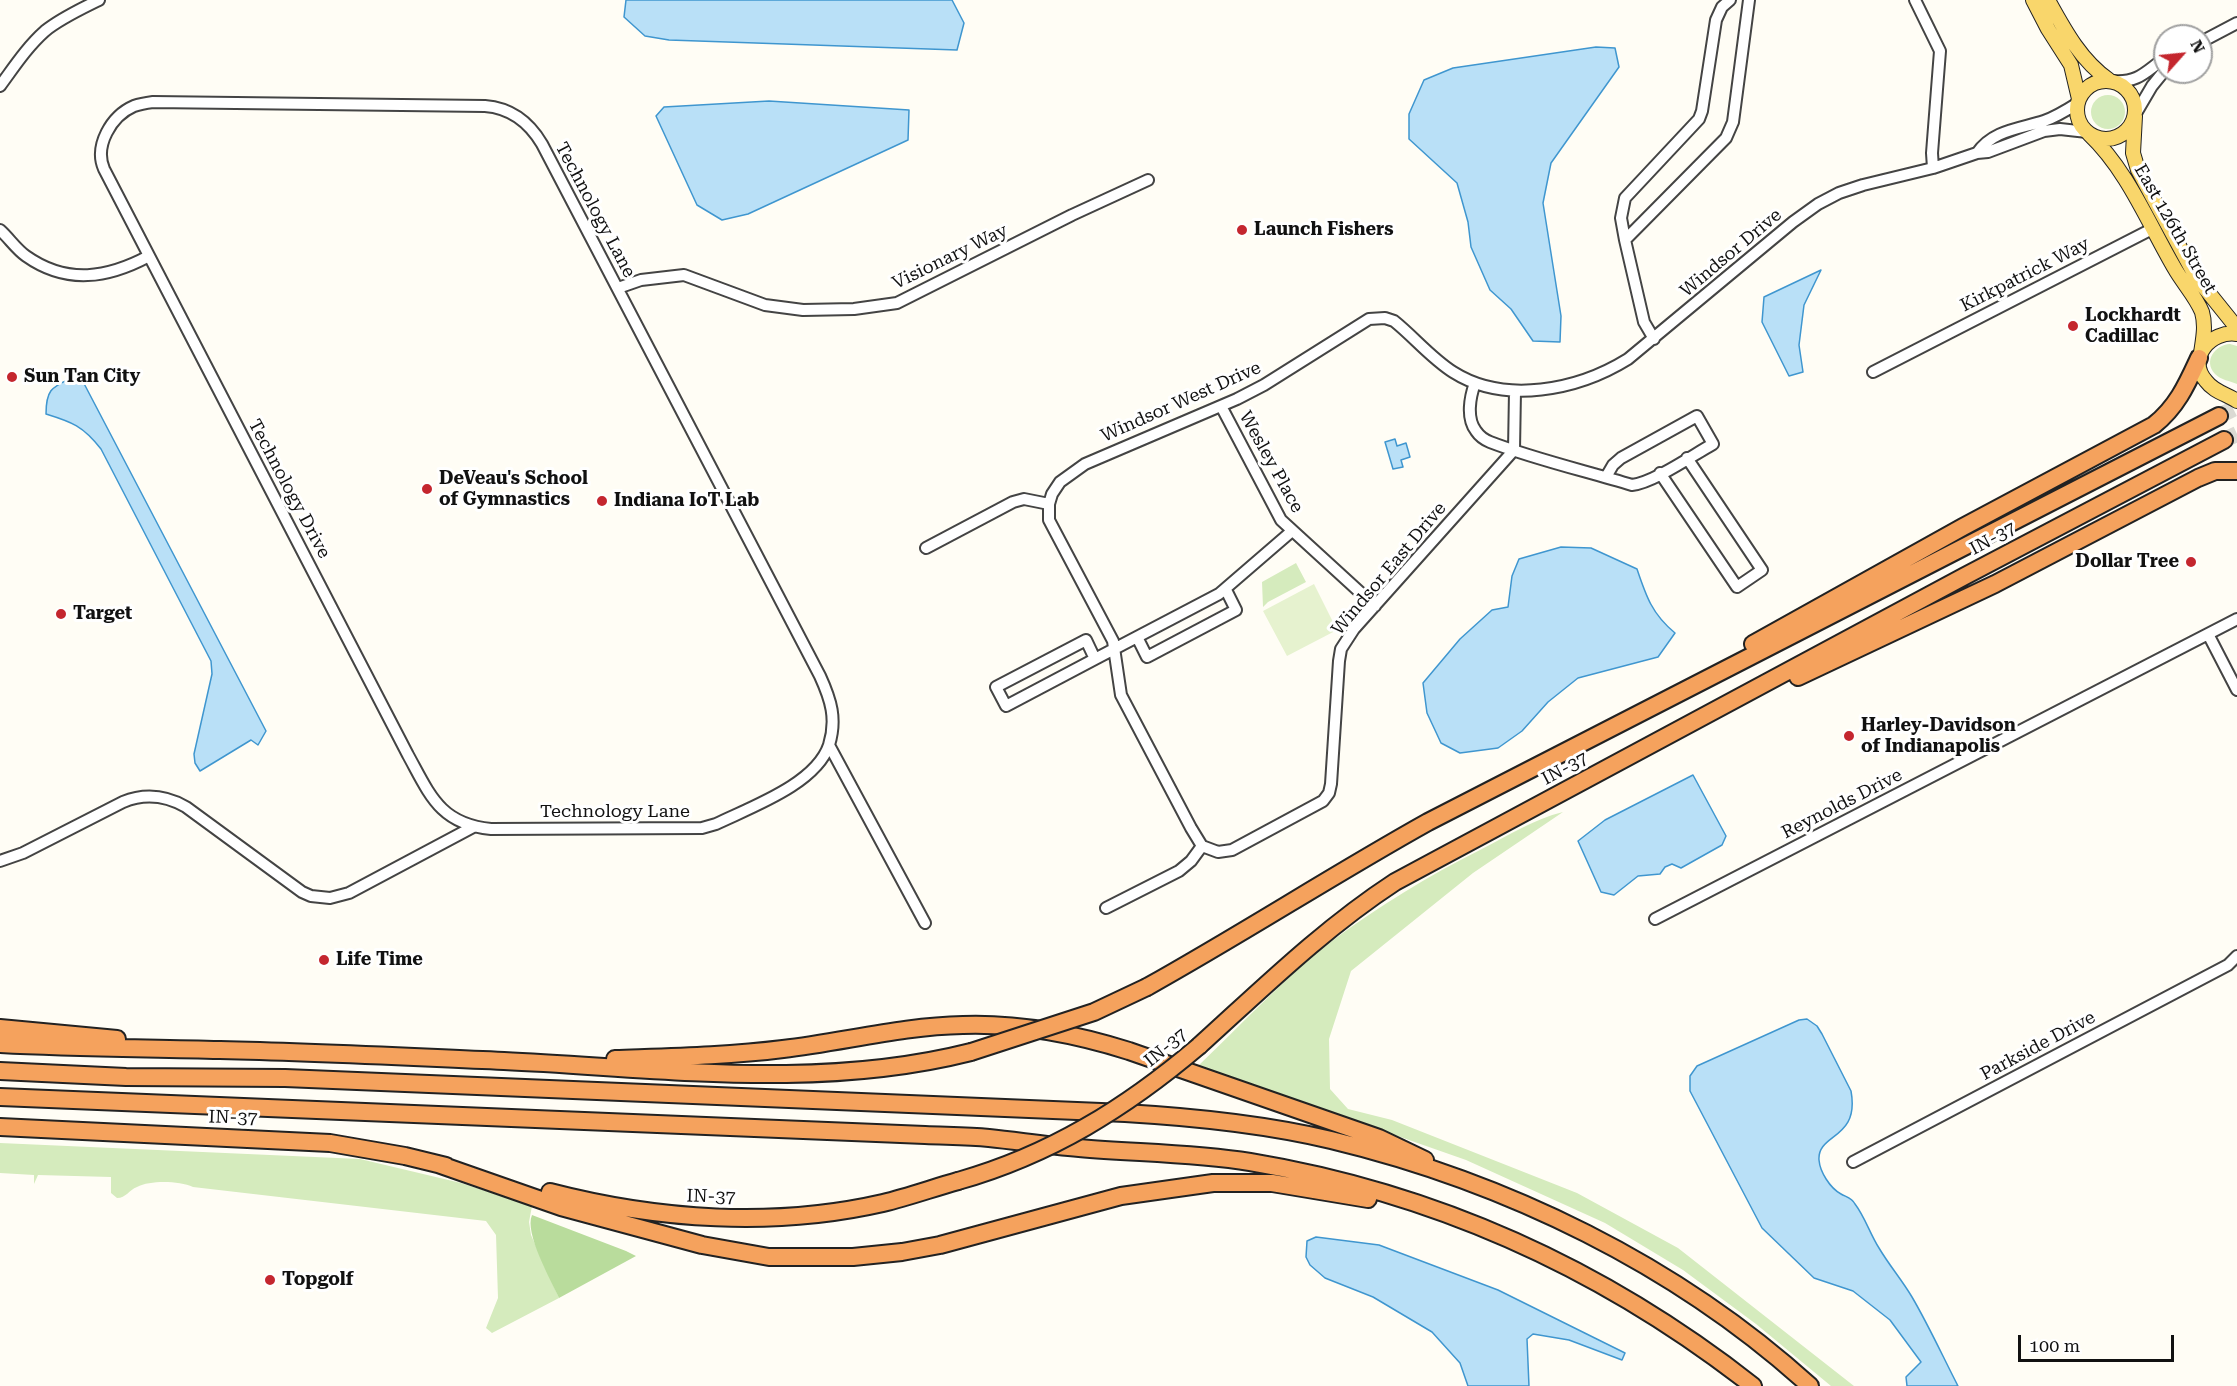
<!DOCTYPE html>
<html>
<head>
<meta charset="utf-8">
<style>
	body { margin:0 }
	#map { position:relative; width:2237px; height:1386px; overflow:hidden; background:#fffdf5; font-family:"Roboto Serif",serif }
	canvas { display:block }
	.north { position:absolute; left:2153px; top:24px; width:60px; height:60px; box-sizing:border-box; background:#fff; border:2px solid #a0a0a0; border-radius:50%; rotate:63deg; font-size:16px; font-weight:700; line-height:24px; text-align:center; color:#111 }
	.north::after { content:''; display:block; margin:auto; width:21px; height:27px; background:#c4262e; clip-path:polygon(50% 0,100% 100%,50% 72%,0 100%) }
	.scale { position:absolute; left:2018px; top:1335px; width:156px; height:27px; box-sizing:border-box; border:3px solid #111; border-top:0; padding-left:8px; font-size:18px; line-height:21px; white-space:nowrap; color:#111; -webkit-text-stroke:4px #fff; paint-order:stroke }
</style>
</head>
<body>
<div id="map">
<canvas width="2237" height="1386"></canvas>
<div class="north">N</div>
<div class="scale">100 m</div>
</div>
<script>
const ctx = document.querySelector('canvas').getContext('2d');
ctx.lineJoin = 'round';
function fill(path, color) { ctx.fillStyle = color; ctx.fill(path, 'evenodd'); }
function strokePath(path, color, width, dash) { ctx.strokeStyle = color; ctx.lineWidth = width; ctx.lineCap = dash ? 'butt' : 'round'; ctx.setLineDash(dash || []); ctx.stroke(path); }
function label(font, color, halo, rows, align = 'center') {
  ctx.font = font + ' "Roboto Serif",serif'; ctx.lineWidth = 6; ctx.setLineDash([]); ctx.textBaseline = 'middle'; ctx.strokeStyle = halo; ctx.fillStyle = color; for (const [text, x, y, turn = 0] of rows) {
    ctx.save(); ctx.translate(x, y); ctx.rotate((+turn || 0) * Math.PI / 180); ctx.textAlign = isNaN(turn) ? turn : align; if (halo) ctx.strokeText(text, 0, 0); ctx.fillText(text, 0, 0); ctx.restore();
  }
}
fill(new Path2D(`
	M2091 112a17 17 0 1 1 34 0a17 17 0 1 1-34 0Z
	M 2230,344 L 2237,346 L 2237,384 C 2230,381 2221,380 2215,374 C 2203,361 2215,345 2230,344 Z
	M 1296,563 L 1306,582 L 1268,602 L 1263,607 L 1262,582 Z
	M 1563,812 L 1473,873 L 1351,971 L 1329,1039 L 1330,1089 L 1348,1109 L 1392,1120 L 1577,1193 L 1678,1248 L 1854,1386 L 1831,1386 L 1756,1324 L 1683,1270 L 1605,1223 L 1466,1160 L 1198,1066 C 1242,1024 1284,978 1332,941 C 1379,906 1428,876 1480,850 C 1507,836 1534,819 1563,812 Z
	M 0,1143 L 360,1159 L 461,1183 L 532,1206 L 529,1222 L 531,1235 L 559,1298 L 492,1333 L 486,1328 L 498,1298 L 496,1235 L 486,1221 L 193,1187 C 179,1181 151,1180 137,1187 C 129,1190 126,1198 117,1198 L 111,1193 L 111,1177 L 38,1175 L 34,1184 L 34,1175 L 0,1173 Z`), '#d5ebbd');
fill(new Path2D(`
	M 532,1215 L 626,1251 L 636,1256 L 559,1298 C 551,1280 524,1233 532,1215 Z`), '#b9dc9c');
fill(new Path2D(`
	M 1314,584 L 1337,630 L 1287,656 L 1263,611 Z`), '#e6f2cf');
const water = new Path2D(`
	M 626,0 L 952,0 L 964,23 L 957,50 L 669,40 L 645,36 L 624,17 Z
	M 1596,47 L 1615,48 L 1619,67 L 1551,163 L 1543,203 L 1561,316 L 1560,342 L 1533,341 L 1511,309 L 1490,290 L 1471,247 L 1468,222 L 1457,183 L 1409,139 L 1409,114 L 1424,80 L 1453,68 Z
	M 769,101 L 909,110 L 908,140 L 748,214 L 722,220 L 697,205 L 656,116 L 664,107 Z
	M 1821,270 L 1804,305 L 1799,345 L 1803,372 L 1789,376 L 1762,322 L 1764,297 Z
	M 79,374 L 266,731 L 258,745 L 251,740 L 200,771 L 195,763 L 194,754 L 212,674 L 211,661 L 101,449 C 83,426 72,422 46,414 C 46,385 55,387 79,374 Z
	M 1395,439 L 1397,446 L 1406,443 L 1410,457 L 1401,460 L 1403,467 L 1393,469 L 1385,442 Z
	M 1561,547 L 1591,548 L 1637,569 C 1646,596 1652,614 1675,633 L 1658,657 L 1578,678 L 1548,702 L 1522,731 L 1498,748 L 1460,753 L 1441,743 L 1427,713 L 1423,683 L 1460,639 L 1492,610 L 1508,607 L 1512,576 L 1519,559 Z
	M 1693,775 L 1726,836 L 1722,845 L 1681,868 L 1672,864 L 1665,867 L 1660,874 L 1638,876 L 1614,895 L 1601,892 L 1578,841 L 1605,820 Z
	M 1807,1019 L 1817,1026 L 1822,1034 L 1851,1091 C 1860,1140 1817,1133 1819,1160 C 1820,1172 1830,1188 1841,1194 C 1846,1197 1852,1198 1855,1204 C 1865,1217 1870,1234 1879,1248 C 1889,1265 1902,1280 1912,1297 C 1929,1326 1943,1357 1958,1386 L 1907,1386 L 1906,1377 L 1921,1362 L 1890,1320 L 1853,1291 L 1814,1278 L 1762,1228 L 1690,1091 L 1690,1076 L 1697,1066 L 1799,1020 Z
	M 1316,1237 L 1379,1245 L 1498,1290 L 1625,1353 L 1622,1360 L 1569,1340 L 1533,1334 L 1527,1339 L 1529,1386 L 1468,1386 L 1460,1363 L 1432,1332 L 1373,1297 L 1325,1278 L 1310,1265 L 1306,1257 L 1307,1241 Z`);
fill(water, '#b9e0f7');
strokePath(water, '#3f96cf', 1.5);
strokePath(new Path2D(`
	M 2219,416 L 2237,407
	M 2224,440 L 2237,434`), '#dbdad3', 16, [16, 8]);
const minor = new Path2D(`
	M 1915,0 L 1940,51 L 1932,153 L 1933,168
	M 2201,42 L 2237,23
	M 2113,81 C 2139,83 2146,71 2165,58
	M 0,86 C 14,67 27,47 45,31 C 61,18 81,9 99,0
	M 2135,115 L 2152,86 L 2165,70
	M 1977,153 C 1993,130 2019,129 2044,121 C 2056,117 2067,110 2078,103
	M 0,230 C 9,238 16,249 26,256 C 67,285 108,278 149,256
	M 1625,240 L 1621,218 L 1625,198 L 1699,119 L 1702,111 L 1716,20 L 1722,7 L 1730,0
	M 618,288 L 641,280 L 684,275 L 765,305 L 803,310 L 854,309 L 897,303 L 1072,215 L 1148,180
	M 1654,339 L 1644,322 L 1625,240 L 1726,138 L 1733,122 L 1749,0
	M 1873,372 L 2152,229
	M 1475,383 C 1470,397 1466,418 1476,431 C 1480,437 1485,440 1490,442 C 1534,459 1586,471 1632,485 C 1653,483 1693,455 1713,444 L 1697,416 L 1621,458 L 1613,465 L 1606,477
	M 1221,406 L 1281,520 L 1375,606
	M 1660,473 L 1737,587 L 1762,570 L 1687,458
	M 1049,504 L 1049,520 L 1113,641 L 1121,695 L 1191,828 L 1202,846
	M 926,548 L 1013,502 L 1024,499 L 1049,504 L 1052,494 L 1060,482 L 1085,464 L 1237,399 L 1264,385 L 1369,319 L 1385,318 L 1394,321 C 1414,337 1431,358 1453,372 C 1505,405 1578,390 1628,359 L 1793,222 L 1818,204 L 1839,193 L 1863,185 L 1933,168 L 1977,153 L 1988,152 L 2044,131 L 2060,129 L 2087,132
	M 2208,634 L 2237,690
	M 1137,637 L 1147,657 L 1236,610 L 1226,590
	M 1086,640 L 1095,659 L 1006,706 L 996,687 Z
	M 1095,659 L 1219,594 L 1292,531
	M 829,745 C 816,784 751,807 716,824 L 702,828 L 491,829 C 440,824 430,795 408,755 L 104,169 C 94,146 111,116 134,106 C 140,104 146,103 153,102 L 485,106 C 511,108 529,122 542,144 L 820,676 C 831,700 837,719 829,745 L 925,923
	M 0,861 L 23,853 L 123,802 C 145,793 165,795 186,807 L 302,892 L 311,896 L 330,898 L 349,893 L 473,827
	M 1106,908 L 1179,871 L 1191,861 L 1202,846 L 1218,852 L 1232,850 L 1323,801 L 1329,793 L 1331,784 L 1339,661 L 1341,649 L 1354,629 L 1514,450 L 1515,391
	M 1655,919 L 2237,619
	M 1853,1162 L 2228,965 L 2237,956`);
const major = new Path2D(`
	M 2033,0 L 2048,29 L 2071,65 L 2079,99
	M 2048,0 C 2064,29 2081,61 2109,80
	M2077 110a29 29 0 1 1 58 0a29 29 0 1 1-58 0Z
	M 2135,116 L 2133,153 L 2138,170 L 2196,277 L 2237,328
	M 2089,134 C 2128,171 2148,223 2175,269 C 2183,283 2196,297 2202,312 C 2206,326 2203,339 2201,353
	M 2237,334 C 2211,330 2186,358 2206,381 C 2214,392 2227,394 2237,401`);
const highway = new Path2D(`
	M 1753,644 L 1963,527 L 2154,425 C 2177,407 2187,384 2199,358
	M 1798,677 L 1995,584 L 2198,478 L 2215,471 L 2237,471
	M 1147,987 C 1242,934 1333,875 1428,822 L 2219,416
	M 0,1028 L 117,1039
	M 0,1044 C 73,1048 147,1048 220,1050 C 315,1052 409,1057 504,1061 C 660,1068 817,1091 971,1052
	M 1199,1046 C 1262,989 1323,929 1395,882 L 1965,576 L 2224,440
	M 615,1059 C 671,1057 727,1056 783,1049 C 843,1042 903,1026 963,1025 C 1020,1023 1075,1034 1129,1051 L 1379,1138 L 1425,1160
	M 0,1071 L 126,1077 L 285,1078 L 1125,1113 C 1194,1117 1264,1124 1331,1140 C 1506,1182 1677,1265 1810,1386
	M 0,1097 L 925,1135 C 946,1136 968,1136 989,1138 C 1019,1141 1048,1146 1079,1148 C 1136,1153 1193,1153 1250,1162 C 1436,1193 1605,1270 1753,1386
	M 0,1127 L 330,1143 L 405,1156 L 446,1166
	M 438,1164 L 561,1207 L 702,1245 L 769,1257 L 853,1257 L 902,1252 L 940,1245 L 1121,1196 L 1213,1183 L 1272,1183 L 1368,1199
	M 550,1192 C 658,1220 774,1228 883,1203 C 908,1197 933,1188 958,1181`);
strokePath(minor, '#444', 14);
strokePath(major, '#222', 16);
strokePath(highway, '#222', 20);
strokePath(minor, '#fff', 10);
strokePath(major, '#f9d66b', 14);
strokePath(highway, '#f5a25d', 16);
const highwayBridge = new Path2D(`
	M 971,1052 L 1094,1012 L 1147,987
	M 958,1181 C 1050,1155 1126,1108 1199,1046`);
strokePath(highwayBridge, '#222', 20, []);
strokePath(highwayBridge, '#f5a25d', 16);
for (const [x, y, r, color] of [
	[1242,230,6,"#c4262e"],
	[2073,326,6,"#c4262e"],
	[12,377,6,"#c4262e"],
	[427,489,6,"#c4262e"],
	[602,501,6,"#c4262e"],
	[2191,562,6,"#c4262e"],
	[61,614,6,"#c4262e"],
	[1849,736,6,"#c4262e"],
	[324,960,6,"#c4262e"],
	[270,1280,6,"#c4262e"]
]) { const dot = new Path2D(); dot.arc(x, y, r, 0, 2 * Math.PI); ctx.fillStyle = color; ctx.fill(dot); strokePath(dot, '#fff', 2); }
label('18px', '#111', '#fff', [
	["Technology Lane",595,210,62],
	["East 126th Street",2175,229,60],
	["Windsor Drive",1731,253,-40],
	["Visionary Way",950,257,-26],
	["Kirkpatrick Way",2025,275,-27],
	["Windsor West Drive",1181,402,-24],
	["Wesley Place",1271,462,61],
	["Technology Drive",289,489,62],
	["IN-37",1993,539,-28],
	["Windsor East Drive",1389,569,-50],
	["IN-37",1565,769,-28],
	["Reynolds Drive",1842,804,-27],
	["Technology Lane",615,812],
	["Parkside Drive",2038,1046,-28],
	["IN-37",1166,1048,-39],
	["IN-37",233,1118,2],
	["IN-37",711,1197,2]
]);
label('bold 18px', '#111', '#fff', [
	["Launch Fishers",1254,230],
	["Lockhardt",2085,316],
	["Cadillac",2085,337],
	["Sun Tan City",24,377],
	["DeVeau's School",439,479],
	["of Gymnastics",439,500],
	["Indiana IoT Lab",614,501],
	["Dollar Tree",2179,562,"right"],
	["Target",73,614],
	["Harley-Davidson",1861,726],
	["of Indianapolis",1861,747],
	["Life Time",336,960],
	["Topgolf",282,1280]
], 'left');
</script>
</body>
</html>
